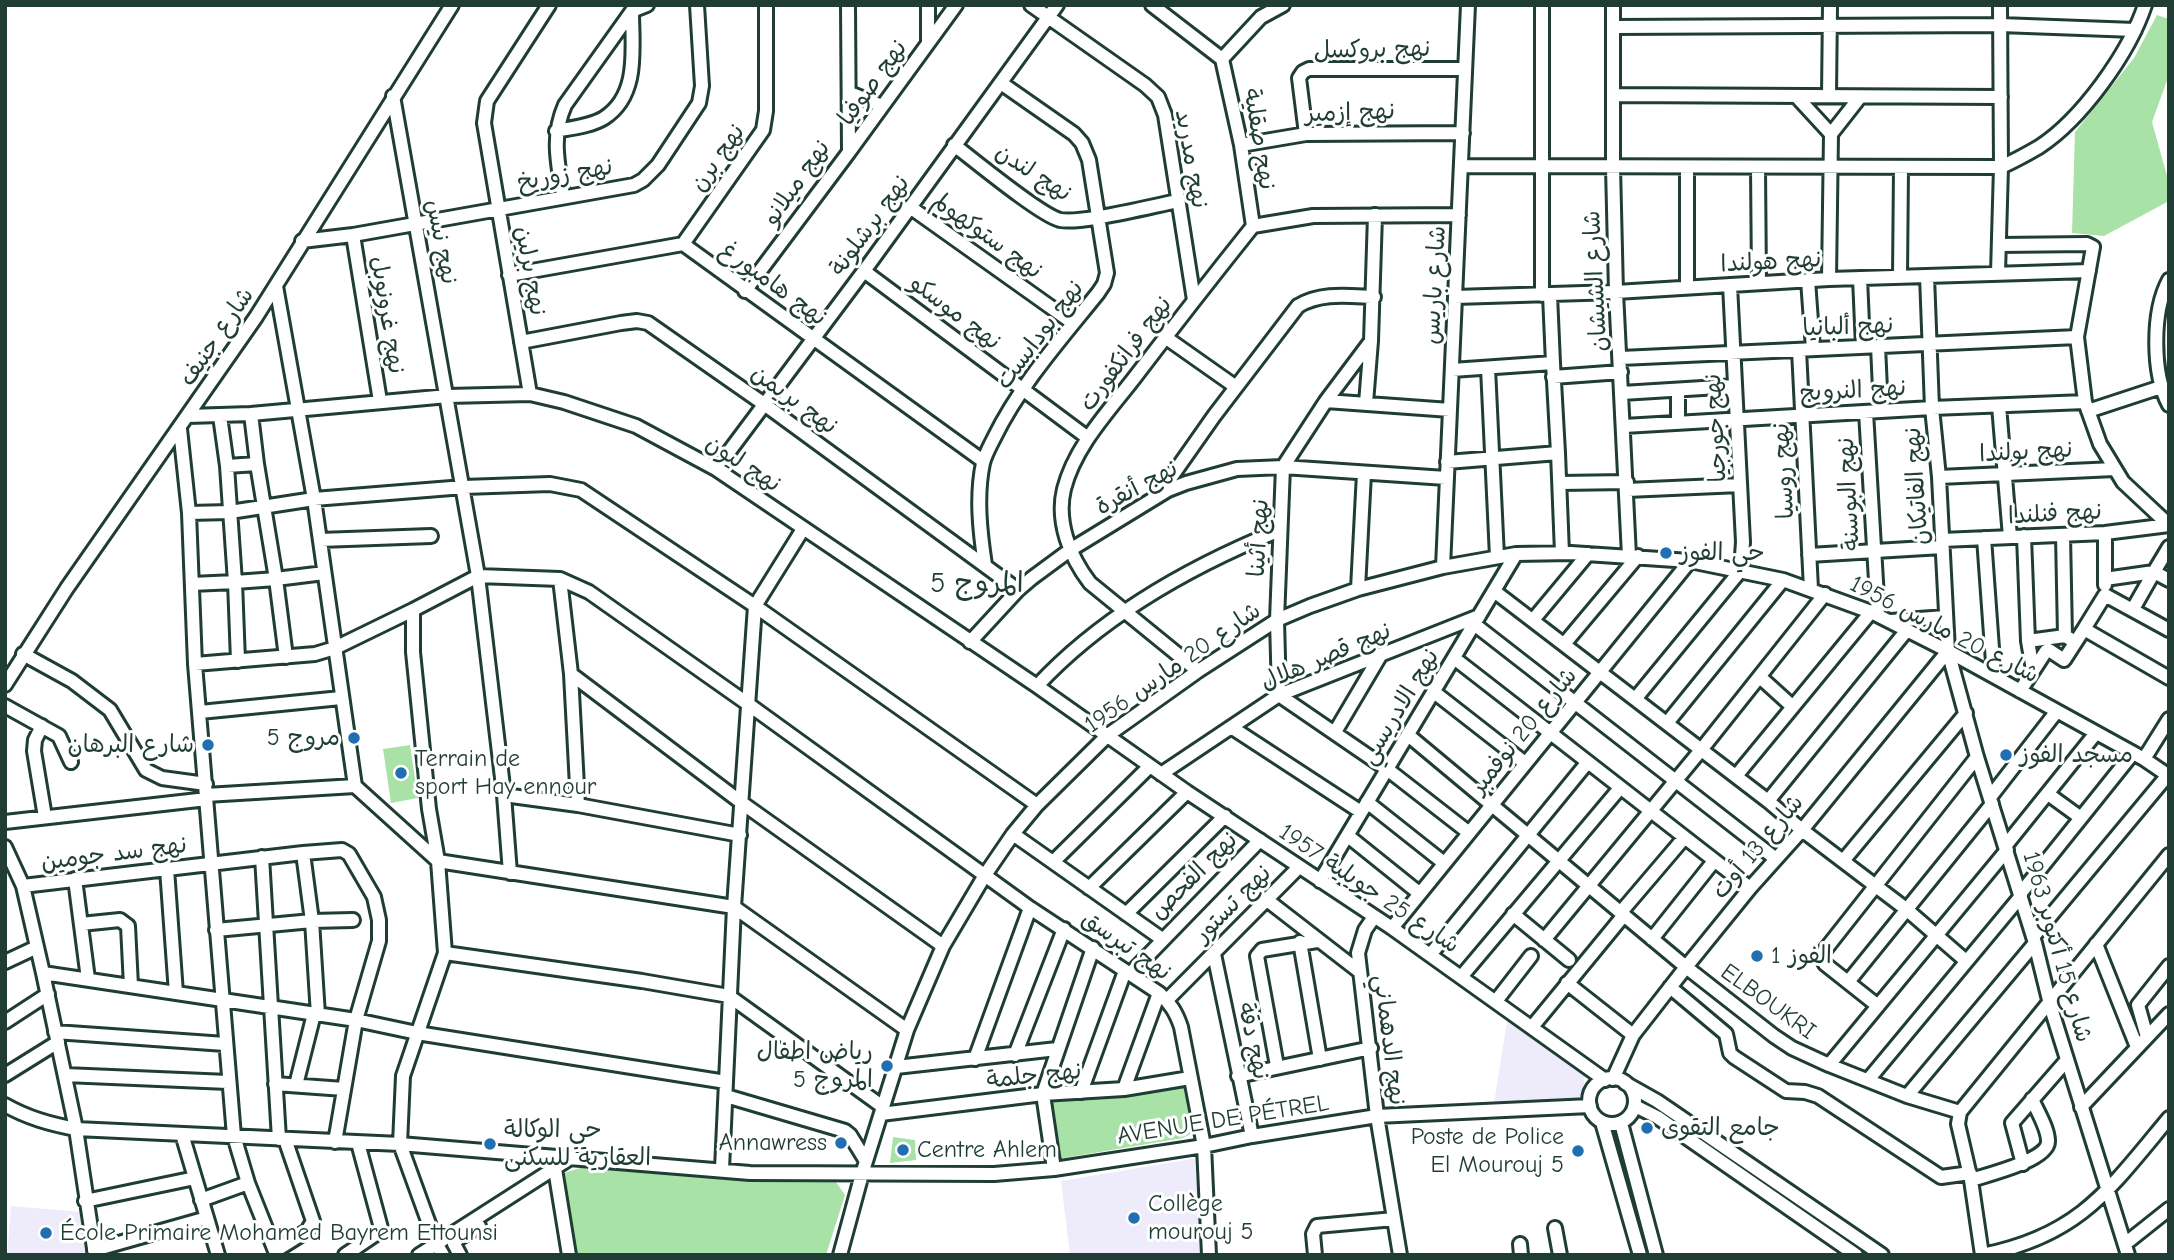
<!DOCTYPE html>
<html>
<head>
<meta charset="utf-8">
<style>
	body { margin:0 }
	#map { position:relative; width:2174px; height:1260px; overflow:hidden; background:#fff; font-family:"Comic Neue",sans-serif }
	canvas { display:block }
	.frame { position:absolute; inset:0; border:7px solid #1f3d34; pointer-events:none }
</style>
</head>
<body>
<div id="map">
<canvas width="2174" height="1260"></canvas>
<div class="frame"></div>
</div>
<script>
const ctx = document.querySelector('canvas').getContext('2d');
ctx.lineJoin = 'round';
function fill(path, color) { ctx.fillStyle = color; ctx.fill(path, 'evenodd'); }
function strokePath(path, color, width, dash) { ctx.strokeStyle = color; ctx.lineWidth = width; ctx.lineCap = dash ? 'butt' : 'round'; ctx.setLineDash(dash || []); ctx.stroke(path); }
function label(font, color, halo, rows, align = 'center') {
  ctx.font = font + ' "Comic Neue","Playpen Sans Arabic",sans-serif'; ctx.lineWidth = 6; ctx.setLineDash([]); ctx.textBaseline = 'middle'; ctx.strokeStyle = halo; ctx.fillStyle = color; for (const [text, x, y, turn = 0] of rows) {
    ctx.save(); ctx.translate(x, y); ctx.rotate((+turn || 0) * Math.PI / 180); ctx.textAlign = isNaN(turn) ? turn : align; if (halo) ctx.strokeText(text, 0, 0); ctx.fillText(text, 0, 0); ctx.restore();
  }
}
fill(new Path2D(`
	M 1508,1016 L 1585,1072 L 1583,1097 L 1494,1103 Z
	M 1198,1158 L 1206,1255 L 1070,1255 L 1061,1181 Z
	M 11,1206 L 80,1212 L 86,1255 L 7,1255 Z`), '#eeebfa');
fill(new Path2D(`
	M 2157,15 L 2169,19 L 2169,75 L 2152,122 L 2169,183 L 2169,201 L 2104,236 L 2072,233 L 2075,132 L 2134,58 Z
	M 410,745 L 418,798 L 391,803 L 383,749 Z
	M 1190,1082 L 1199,1129 L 1183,1138 L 1058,1159 L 1050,1096 Z
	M 893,1137 L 915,1140 L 916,1160 L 890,1163 Z
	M 589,1165 L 834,1179 L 845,1195 L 826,1255 L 577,1255 L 561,1174 Z`), '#a9e2a6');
const minor = new Path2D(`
	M 928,5 L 928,43
	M 1031,5 L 1145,85 L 1158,97 L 1165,115 L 1194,300
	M 1152,5 L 1222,59
	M 1613,5 L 1613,167 L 1616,292 L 1629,556
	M 1614,27 L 2000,25 L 2135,30
	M 1222,59 L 1241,145 L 1253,226
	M 1222,59 L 1261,17 L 1283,5
	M 850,93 L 882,106
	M 1614,95 L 2001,97
	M 393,96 L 478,576 L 504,795 L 510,873
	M 1796,96 L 1831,134
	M 1829,96 L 1830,5
	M 556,131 C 571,128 591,126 604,118 C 640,95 632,47 632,11
	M 1306,134 L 1299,78 L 1303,72 L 1309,69 L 1464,69
	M 954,145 C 974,160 1040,215 1060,220 C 1082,224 1152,206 1178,201
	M 1241,145 L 1306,134 L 1463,133
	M 849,152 L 956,5
	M 1462,166 L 2001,167 C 2014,161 2027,154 2039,147 C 2082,119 2129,53 2145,5
	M 1758,167 L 1759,283
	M 563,196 C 558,164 551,136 565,105 L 632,11 L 647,5
	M 910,207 L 1073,323
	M 1375,215 L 1371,341 L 1326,401 L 1283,467 L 1277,620 L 1279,695 L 1387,769 L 1468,832
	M 353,235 L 380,401
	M 302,241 L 353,235 L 634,185 L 643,180 L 658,165 L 699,103 L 702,86 L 697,5
	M 683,244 L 763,130 L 766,111 L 766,5
	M 2000,245 L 2087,244 L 2093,247 L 2077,337 L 2085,402 L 2100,444 L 2123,482 L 2169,525
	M 864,271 L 1088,438
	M 1998,273 L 2001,167 L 2000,5
	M 509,275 L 683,244 L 983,461
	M 1900,276 L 1901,168
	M 1927,276 L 1932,408 L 1939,477 L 1948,651 L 1977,757 L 2035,943 L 2051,1008 L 2128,1255
	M 1860,278 L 1863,347
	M 1829,279 L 1831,134 L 1860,97
	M 1808,280 L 1813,349
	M 2169,280 C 2152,311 2152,373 2169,405
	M 276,286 L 314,499 L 355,786 L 438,861 L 734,907 L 907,1030
	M 1687,288 L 1687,167
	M 745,291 L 849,152 L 848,5
	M 1542,295 L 1542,5
	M 1550,295 L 1553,363
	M 1455,297 L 1616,292 L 1829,279 L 2089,271
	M 1165,337 L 1236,387
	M 521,342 L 621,323 L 637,321 L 648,323 L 764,404 L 1018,590
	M 1878,346 L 1881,411
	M 1799,350 L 1811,589
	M 1621,358 L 2077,337
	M 1488,368 L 1497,557
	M 1452,370 L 1553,363 L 1558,453
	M 1553,377 L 1621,372
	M 1622,393 L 1735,386
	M 530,394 L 484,123 L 487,101 L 549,5
	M 1326,401 L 1450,410
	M 1366,403 L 1371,341
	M 1999,406 L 2010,537
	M 2088,411 L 2161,387
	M 1866,412 L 1878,615
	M 188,416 L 251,414 L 448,396 L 530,394 L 564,402 L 636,426 L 716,469 L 1037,686 L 1187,792 L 1392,928 L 1605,1080
	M 220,416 L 227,466 L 235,582 L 276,579 L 286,657
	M 1678,423 L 1678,390
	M 1624,426 L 1932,408 L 2085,402
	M 180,429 L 189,513 L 195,664 L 234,1136 L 248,1183 L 275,1251 L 307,1231 L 313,1221 L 285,1139
	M 1447,462 L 1558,453 L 1562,553
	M 257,464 L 276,579 L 324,573
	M 227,466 L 257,464 L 251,414
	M 716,469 L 864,271 L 1057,5
	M 1939,477 L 2115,469
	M 1560,483 L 1627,482
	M 1627,490 L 1740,485
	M 1160,493 L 1214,416 L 1298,306 C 1321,292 1348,296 1374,297
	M 189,513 L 230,512 L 314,499 L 464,487 L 550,484 L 581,490 L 755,606 L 1037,805
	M 2105,533 L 2105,585
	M 2063,535 L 2065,636
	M 2024,536 L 2028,641 L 2033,670
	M 1984,538 L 1994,676
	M 320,540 L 431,536
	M 1942,540 L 2105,533 L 2169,525
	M 1809,555 L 1942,547
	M 985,565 C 980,532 976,496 983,463 C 985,455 990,446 994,438 C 1020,385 1061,339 1098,293 L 1104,284 L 1107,273 L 1089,160 L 1082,143 L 1074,134 L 1001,83
	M 1443,567 L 1468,5
	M 560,579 L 571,674 L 578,805
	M 2105,579 L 2154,572 L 2169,547
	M 192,584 L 235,582 L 238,661
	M 1358,589 L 1364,473
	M 1494,591 L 1768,801 L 1802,830 L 1906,909 L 1966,961
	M 2133,609 L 2154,572 L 2169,580
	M 1533,620 L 1588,554
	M 1891,621 L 1946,617
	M 1474,624 L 1776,859
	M 2084,629 L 2105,595 L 2169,630
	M 2028,641 L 2065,636 L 2072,640
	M 970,642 L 1018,590 L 1032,578 L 1070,550 L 1168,490 L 1186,483 L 1237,469 L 1283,467 L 1446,478
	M 1565,643 L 1638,556
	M 23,654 L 72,681 L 110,710 L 146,770 L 162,778 L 206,784
	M 1454,658 L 1750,888
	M 195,664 L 315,654 L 335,648 L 413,610
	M 1198,671 L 1090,583 C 1070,557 1056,522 1064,489 C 1075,446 1109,411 1135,377 C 1174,326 1213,276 1253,226 L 1313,216 L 1459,215
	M 571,674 L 742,803 L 943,946
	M 1760,677 L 1793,707
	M 5,685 L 67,588 L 256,317 L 452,5
	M 1037,686 C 1103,615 1191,566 1280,530
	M 2020,691 L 2046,651 L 2049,650 L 2064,660 L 2084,629 L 2169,678
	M 1434,692 L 1525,763
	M 1636,698 L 1741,570 L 1743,542 L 1730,285
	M 5,706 L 59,736 L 71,762
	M 200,712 L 341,698
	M 1667,723 L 1783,580
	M 42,726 L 35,740 L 34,751 L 45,817
	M 1231,727 L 1361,812
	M 1335,732 L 1380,656
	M 1408,735 L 1686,967 L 1774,1036 L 1792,1048 L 1829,1065 L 1907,1096 L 1960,1112
	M 2144,759 L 2169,719
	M 1161,774 L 1279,695 L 1479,616
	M 1736,776 L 1871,612
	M 2048,794 L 2081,818
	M 206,795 L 355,786
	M 504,795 L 578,805 L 740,835
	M 1991,796 L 2057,711
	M 1768,801 L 1907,630
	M 1367,802 L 1444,863
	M 5,822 L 207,799
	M 1013,834 L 1162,939
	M 1348,836 L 1419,893
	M 2006,845 L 2096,733
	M 5,847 L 23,886 L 43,973 L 76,1129 L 95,1255
	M 303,853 L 312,921 L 318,1015
	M 262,857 L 279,1139
	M 1843,861 L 1966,713
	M 1053,862 L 1150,766
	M 167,869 L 176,993
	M 75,879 L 88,979
	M 1320,881 L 1516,554
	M 23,886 L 303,853 L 342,850 L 349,854 L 374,897 L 379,920 L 379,941 L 356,1020 L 335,1142
	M 1089,888 L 1187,792
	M 2020,894 L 2133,753
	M 1267,900 L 1360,972
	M 1621,912 L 1684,838
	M 1126,914 L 1225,816
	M 1513,914 L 1569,960
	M 1374,917 L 1365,930 L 1358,953 L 1377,1116 L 1400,1255
	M 81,924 L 120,920 L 128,926 L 131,986
	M 1392,928 L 1690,561
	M 216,930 L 312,921 L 353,920
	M 2033,937 L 2167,776
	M 1652,939 L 1714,861
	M 1544,940 L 1701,750 L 1825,594
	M 1300,942 L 1320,1059
	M 2096,944 L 2137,1047
	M 445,953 L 642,981 L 729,996 L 883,1107
	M 1214,954 L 1252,1136
	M 1430,955 L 1587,763
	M 5,962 L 37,947
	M 43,973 L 356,1020 L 417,1033 L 726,1082
	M 1130,974 L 1260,840
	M 1461,977 L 1620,788
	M 1848,982 L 1992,804
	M 1567,983 L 1633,1035
	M 1670,987 L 1726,1034 L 1730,1053 L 1734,1057 L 1786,1091 L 1805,1092 L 1818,1096 L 1941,1177 L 1970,1173
	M 1167,1000 L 1299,867
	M 1496,1001 L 1531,956
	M 1878,1006 L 1825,964 L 1821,955 L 1977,757
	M 5,1022 L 48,994
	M 1532,1027 L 1624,915
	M 55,1032 L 225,1044
	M 2147,1037 L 2138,1005 L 2169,966
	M 1015,1055 L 1064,929
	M 975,1059 L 1030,908
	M 1829,1065 L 2007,850
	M 1277,1066 L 1257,956 L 1262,950 L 1317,941
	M 896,1067 L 1057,1049
	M 5,1075 L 58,1042
	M 65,1075 L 228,1082
	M 1238,1076 L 1371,1048
	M1589 1101a23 23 0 1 1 46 0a23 23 0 1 1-46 0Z
	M 1613,1079 L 1633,1035 L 1686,967 L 1750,888 L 1802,830 L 1948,651
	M 1868,1080 L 2021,896
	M 1625,1083 L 1657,1101 L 1882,1255
	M 275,1084 L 344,1089
	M 296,1085 L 314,1014
	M 1124,1089 L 1159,993
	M 1081,1092 L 1125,971
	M 726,1096 L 845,1131 L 850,1135 L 866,1161
	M 1907,1096 L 2035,943
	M 5,1105 C 28,1118 50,1124 76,1129 L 400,1144 L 750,1173 L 994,1174 L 1054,1169 L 1204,1146 L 1252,1136 L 1377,1116 L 1590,1106
	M 1635,1106 L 1657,1117 L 1856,1255
	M 2081,1107 L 2169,1014
	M 881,1114 L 1043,1094 L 1124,1089 L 1190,1078
	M 1602,1122 L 1640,1255
	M 1621,1123 L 1656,1255
	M 182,1134 L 218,1255
	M 2023,1164 L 2012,1123 L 2067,1060
	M 555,1169 L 569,1255
	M 722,1169 L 734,907 L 755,606 L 803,529
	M 1054,1169 L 1043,1094 L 1093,948
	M 1971,1180 C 1987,1175 2049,1160 2048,1141 C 2048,1128 2037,1111 2032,1099
	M 201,1200 L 248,1183
	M 85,1201 L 195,1178
	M 1555,1228 L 1560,1255
	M 1520,1244 L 1521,1255
	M 2125,1244 L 2169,1209
	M 94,1250 L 207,1218
	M 345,1255 L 376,1234 L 381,1228 L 358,1143
	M 419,1255 L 572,1157
	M 443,1255 L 436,1243 L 400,1144 L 403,1076 L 445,953 L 438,861 L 429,809 L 413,652 L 413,610 L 478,576 L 560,579 L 589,592 L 748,704 L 1030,908 L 1159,993 C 1170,1003 1176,1012 1181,1027 L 1204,1146 L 1209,1255
	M 460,1255 L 454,1244 L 456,1240 L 479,1226
	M 840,1255 L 862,1174 L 907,1030 L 943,946 L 985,875 L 1013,834 L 1037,805 L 1108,735 L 1198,671 L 1277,620 L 1310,606 L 1358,589 L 1443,567 L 1516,554 L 1571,553 L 1690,561 L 1783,580 L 1871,612 L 1948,651 L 2144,759 L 2169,776
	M 1315,1255 L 1313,1234 L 1317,1226 L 1394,1219
	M 1982,1255 L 1971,1180 L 1958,1124 L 1960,1112 L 2169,855
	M 1982,1255 C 2079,1236 2109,1190 2169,1118`);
strokePath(minor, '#1f3d34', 18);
strokePath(minor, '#fff', 12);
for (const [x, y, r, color] of [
	[1666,553,7,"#1f6fb2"],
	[354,738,7,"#1f6fb2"],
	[208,745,7,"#1f6fb2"],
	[2006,755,7,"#1f6fb2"],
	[401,773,7,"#1f6fb2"],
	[1757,956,7,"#1f6fb2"],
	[887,1066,7,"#1f6fb2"],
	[1647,1128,7,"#1f6fb2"],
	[841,1143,7,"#1f6fb2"],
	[490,1144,7,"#1f6fb2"],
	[903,1150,7,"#1f6fb2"],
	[1578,1151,7,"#1f6fb2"],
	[1134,1218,7,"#1f6fb2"],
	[46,1233,7,"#1f6fb2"]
]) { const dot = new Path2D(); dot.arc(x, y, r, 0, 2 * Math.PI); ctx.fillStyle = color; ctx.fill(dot); strokePath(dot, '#fff', 2.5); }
label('24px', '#1f3d34', '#fff', [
	["نهج بروكسل",1372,50,-1],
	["نهج صوفيا",873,83,-54],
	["نهج إزمير",1350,113,-2],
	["نهج صقلية",1259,139,81],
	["نهج برن",718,158,-55],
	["نهج مدريد",1191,159,80],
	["نهج لندن",1033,173,33],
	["نهج زوريخ",565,175,-10],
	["نهج ميلانو",797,183,-55],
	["نهج برشلونة",870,226,-54],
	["نهج ستوكهولم",987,236,36],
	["نهج نيس",441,242,79],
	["نهج هولندا",1771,262,-3],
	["نهج برلين",530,271,80],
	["شارع الشيشان",1596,281,-93],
	["نهج هامبورغ",773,284,36],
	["شارع باريس",1435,285,-87],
	["نهج موسكو",955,313,37],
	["نهج غرونوبل",387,315,81],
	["نهج ألبانيا",1848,327,-2],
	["نهج بودابست",1040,335,-53],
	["شارع جنيف",217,337,-56],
	["نهج فرانكفورت",1126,354,-53],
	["نهج النرويج",1853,391,-3],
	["نهج بريمن",794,400,36],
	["نهج جورجيا",1716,428,-93],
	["نهج بولندا",2026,452,-3],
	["نهج ليون",743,464,33],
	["نهج روسيا",1784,471,-93],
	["نهج الفاتيكان",1917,486,-94],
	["نهج أنقرة",1137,488,-28],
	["نهج البوسنة",1849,494,-93],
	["نهج فنلندا",2055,514,-3],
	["نهج أثينا",1259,538,-87],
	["شارع 20 مارس 1956",1944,630,27],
	["نهج قصر هلال",1326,657,-23],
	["شارع 20 مارس 1956",1173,668,-35],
	["نهج الادريسي",1400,707,-59],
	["شارع 20 نوفمبر",1524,731,-51],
	["شارع 13 أوت",1758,847,-50],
	["نهج سد جومين",114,854,-7],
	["نهج الفحص",1194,876,-45],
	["شارع 25 جويلية 1957",1369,889,34],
	["نهج تستور",1233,904,-45],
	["نهج تبرسق",1126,946,35],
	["شارع 15 أكتوبر 1963",2057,947,74],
	["ELBOUKRI",1768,1002,36],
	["نهج الدهماني",1389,1040,83],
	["نهج دقة",1253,1041,78],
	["نهج جلمة",1034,1076,-6],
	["AVENUE DE PÉTREL",1223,1120,-9]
]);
label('24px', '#1f3d34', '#fff', [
	["حي الفوز",1680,553],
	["مروج 5",340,738,"right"],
	["شارع البرهان",194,745,"right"],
	["مسجد الفوز",2020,755],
	["Terrain de",415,759],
	["sport Hay ennour",415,787],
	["الفوز 1",1771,956],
	["رياض اطفال",873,1052,"right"],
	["المروج 5",873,1080,"right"],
	["جامع التقوى",1661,1128],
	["حي الوكالة",504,1130],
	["العقارية للسكنى",504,1158],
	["Poste de Police",1564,1137,"right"],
	["El Mourouj 5",1564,1165,"right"],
	["Annawress",827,1143,"right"],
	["Centre Ahlem",917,1150],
	["Collège",1148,1204],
	["mourouj 5",1148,1232],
	["École Primaire Mohamed Bayrem Ettounsi",60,1233]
], 'left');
label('28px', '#1f3d34', '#fff', [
	["المروج 5",977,584]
]);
</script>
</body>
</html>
